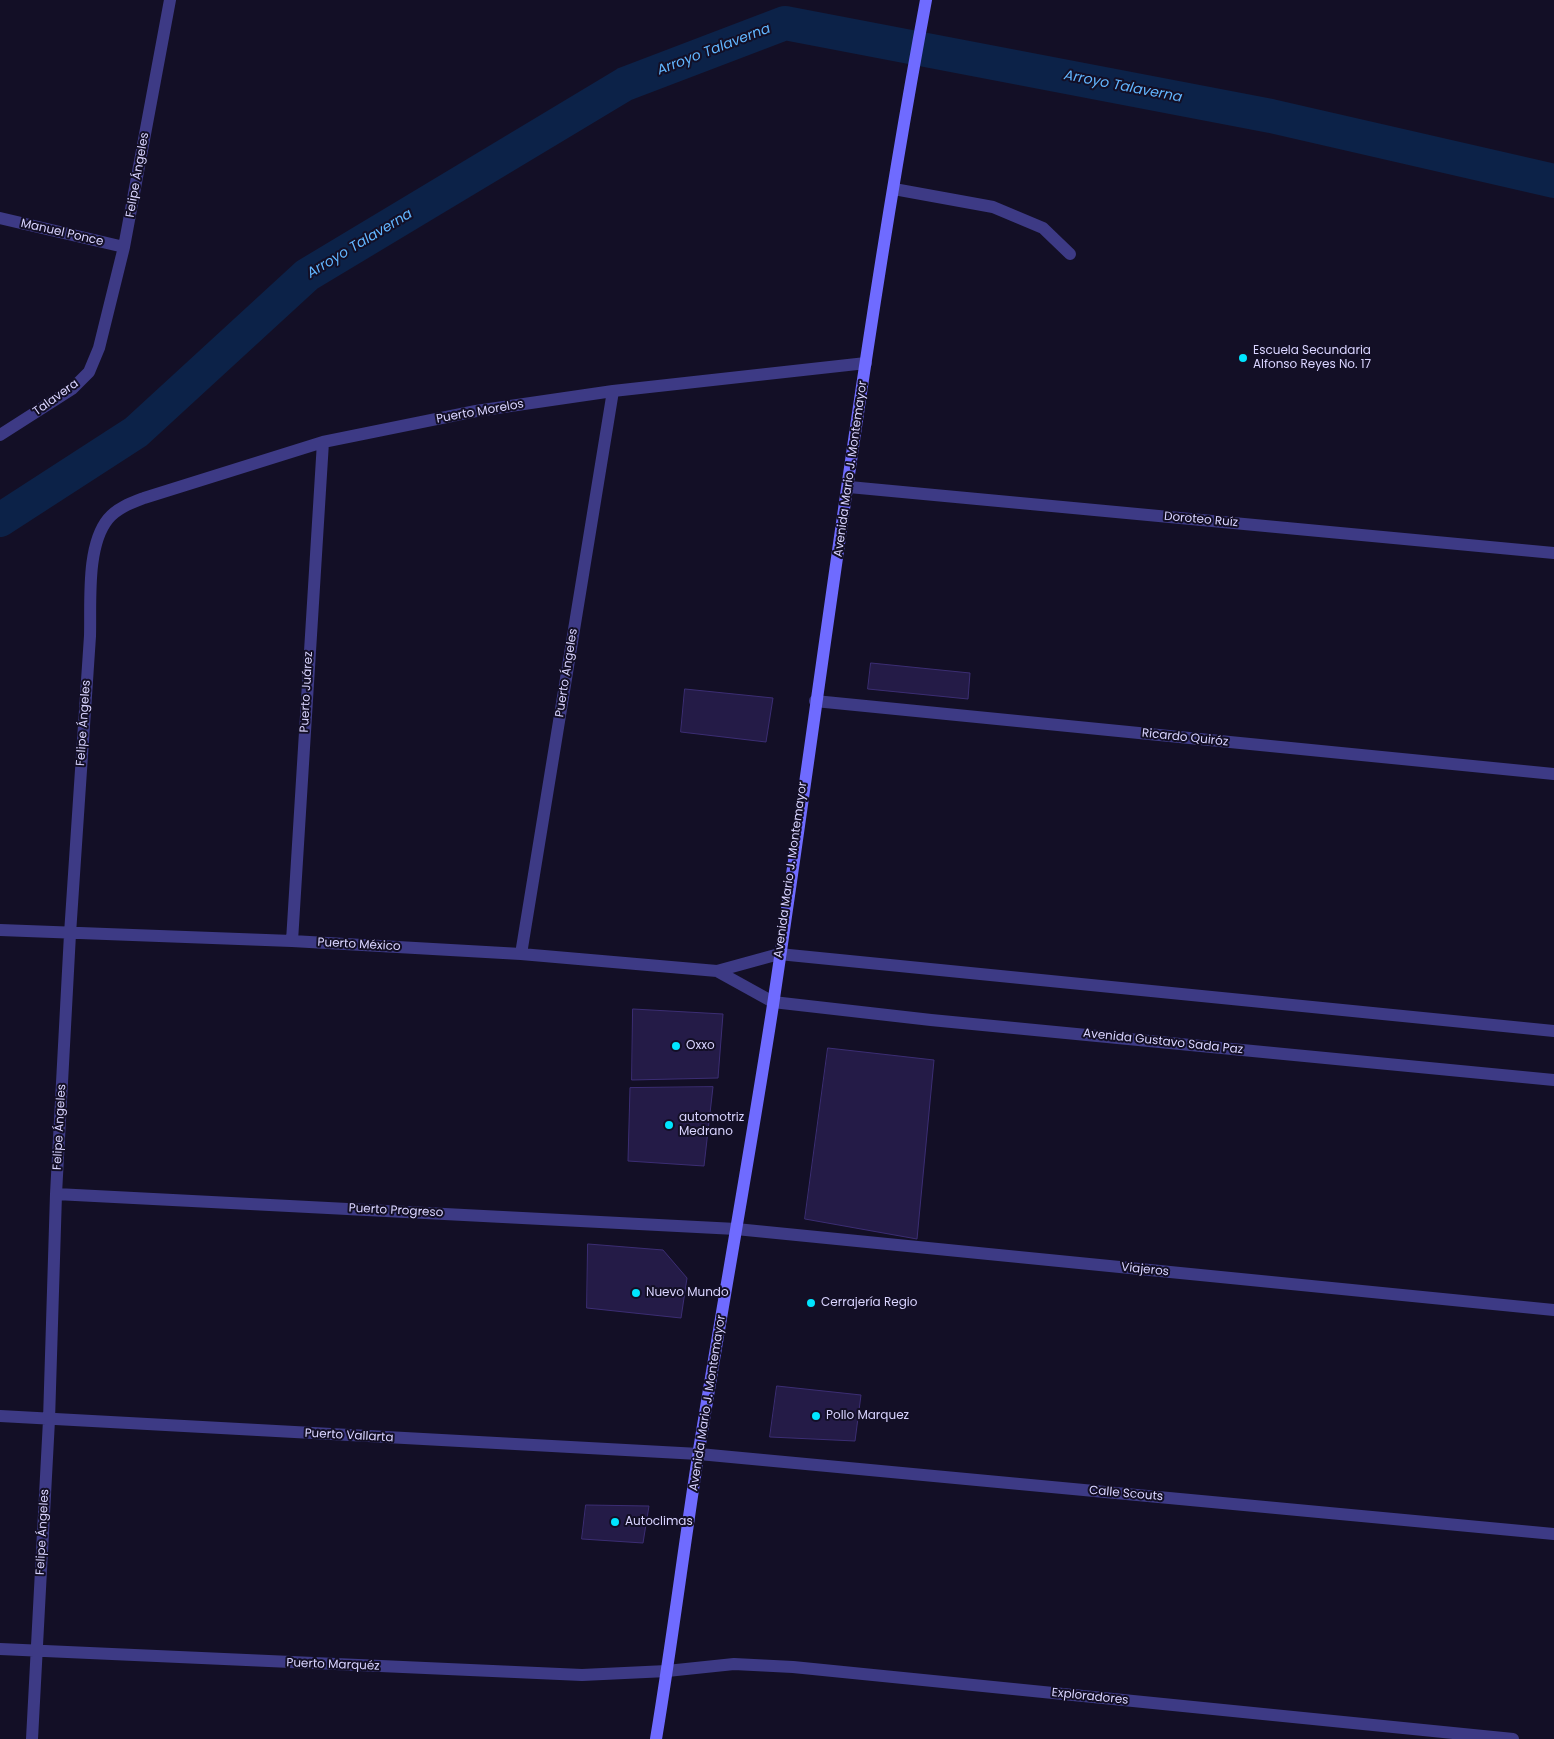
<!DOCTYPE html>
<html>
<head>
<meta charset="utf-8">
<style>
	body { margin:0 }
	canvas { display:block; background:#130f26 }
</style>
</head>
<body>
<canvas width="1554" height="1739"></canvas>
<script>
const ctx = document.querySelector('canvas').getContext('2d');
ctx.lineJoin = 'round';
function strokePath(path, color, width, dash) { ctx.strokeStyle = color; ctx.lineWidth = width; ctx.lineCap = dash ? 'butt' : 'round'; ctx.setLineDash(dash || []); ctx.stroke(path); }
function fill(path, color) { ctx.fillStyle = color; ctx.fill(path, 'evenodd'); }
function label(font, color, halo, rows, align = 'center') {
  ctx.font = font + ' Poppins,sans-serif'; ctx.lineWidth = 4; ctx.setLineDash([]); ctx.textBaseline = 'middle'; ctx.strokeStyle = halo; ctx.fillStyle = color; for (const [text, x, y, turn = 0] of rows) {
    ctx.save(); ctx.translate(x, y); ctx.rotate((+turn || 0) * Math.PI / 180); ctx.textAlign = isNaN(turn) ? turn : align; if (halo) ctx.strokeText(text, 0, 0); ctx.fillText(text, 0, 0); ctx.restore();
  }
}
strokePath(new Path2D(`
	M 0,520 L 136,432 L 307,275 L 625,84 L 785,23 L 1271,116 L 1554,181`), '#0c2248', 34);
const building = new Path2D(`
	M 871,663 L 970,673 L 968,699 L 868,689 Z
	M 685,689 L 773,698 L 766,742 L 681,732 Z
	M 633,1009 L 723,1014 L 718,1078 L 632,1080 Z
	M 828,1048 L 934,1060 L 917,1239 L 805,1219 Z
	M 713,1087 L 704,1166 L 628,1161 L 630,1088 Z
	M 588,1244 L 663,1250 L 687,1278 L 681,1318 L 587,1308 Z
	M 777,1386 L 861,1395 L 855,1441 L 770,1437 Z
	M 586,1505 L 649,1506 L 643,1543 L 582,1539 Z`);
fill(building, '#241b47');
strokePath(building, '#3b2d73', 1);
strokePath(new Path2D(`
	M 894,189 L 993,207 L 1043,228 L 1070,254`), '#3d3a85', 12);
strokePath(new Path2D(`
	M 0,218 L 124,247
	M 0,435 L 72,389 L 89,372 L 99,348 L 124,247 L 170,0
	M 849,487 L 1554,553
	M 815,701 L 1554,774
	M 0,930 L 292,941 L 521,954 L 717,971 L 779,954
	M 292,941 L 323,442
	M 521,954 L 613,391
	M 717,971 L 773,1002
	M 56,1194 L 736,1229 L 1554,1310
	M 0,1416 L 699,1454 L 1554,1534
	M 0,1649 L 582,1675 L 667,1671 L 734,1664 L 793,1667 L 1513,1739
	M 32,1739 L 49,1420 L 56,1194 L 70,934 L 90,636 C 91,603 86,546 108,519 C 117,508 131,503 144,498 L 323,442 L 476,411 L 613,391 L 866,363`), '#3d3a85', 12);
strokePath(new Path2D(`
	M 779,954 L 1554,1031
	M 773,1002 L 931,1020 L 1554,1080`), '#3d3a85', 12);
strokePath(new Path2D(`
	M 656,1739 C 672,1643 684,1546 699,1450 C 723,1302 750,1154 773,1005 C 823,670 864,333 926,0`), '#6f6bff', 12);
for (const [x, y, r, color] of [
	[1243,358,5,"#00e5ff"],
	[676,1046,5,"#00e5ff"],
	[669,1125,5,"#00e5ff"],
	[636,1293,5,"#00e5ff"],
	[811,1303,5,"#00e5ff"],
	[816,1416,5,"#00e5ff"],
	[615,1522,5,"#00e5ff"]
]) { const dot = new Path2D(); dot.arc(x, y, r, 0, 2 * Math.PI); ctx.fillStyle = color; ctx.fill(dot); strokePath(dot, '#130f26', 2); }
label('12px', '#d9d4ff', '#130f26', [
	["Felipe Ángeles",138,175,-80],
	["Manuel Ponce",62,233,13],
	["Talavera",56,398,-36],
	["Puerto Morelos",480,412,-10],
	["Avenida Mario J. Montemayor",851,469,-82],
	["Doroteo Ruíz",1201,520,5],
	["Puerto Ángeles",567,673,-81],
	["Puerto Juárez",307,692,-87],
	["Felipe Ángeles",84,723,-86],
	["Ricardo Quiróz",1185,738,6],
	["Avenida Mario J. Montemayor",791,870,-82],
	["Puerto México",359,945,3],
	["Avenida Gustavo Sada Paz",1163,1042,6],
	["Felipe Ángeles",60,1127,-87],
	["Puerto Progreso",396,1211,3],
	["Viajeros",1145,1270,6],
	["Avenida Mario J. Montemayor",708,1403,-81],
	["Puerto Vallarta",349,1436,3],
	["Calle Scouts",1126,1494,5],
	["Felipe Ángeles",43,1532,-87],
	["Puerto Marquéz",333,1665,2],
	["Exploradores",1090,1697,6]
]);
label('12px', '#d9d4ff', '#130f26', [
	["Escuela Secundaria",1253,351],
	["Alfonso Reyes No. 17",1253,365],
	["Oxxo",686,1046],
	["automotriz",679,1118],
	["Medrano",679,1132],
	["Nuevo Mundo",646,1293],
	["Cerrajería Regio",821,1303],
	["Pollo Marquez",826,1416],
	["Autoclimas",625,1522]
], 'left');
label('italic 14px', '#62b6ff', '#130f26', [
	["Arroyo Talaverna",714,50,-21],
	["Arroyo Talaverna",1123,87,11],
	["Arroyo Talaverna",360,244,-31]
]);
</script>
</body>
</html>
